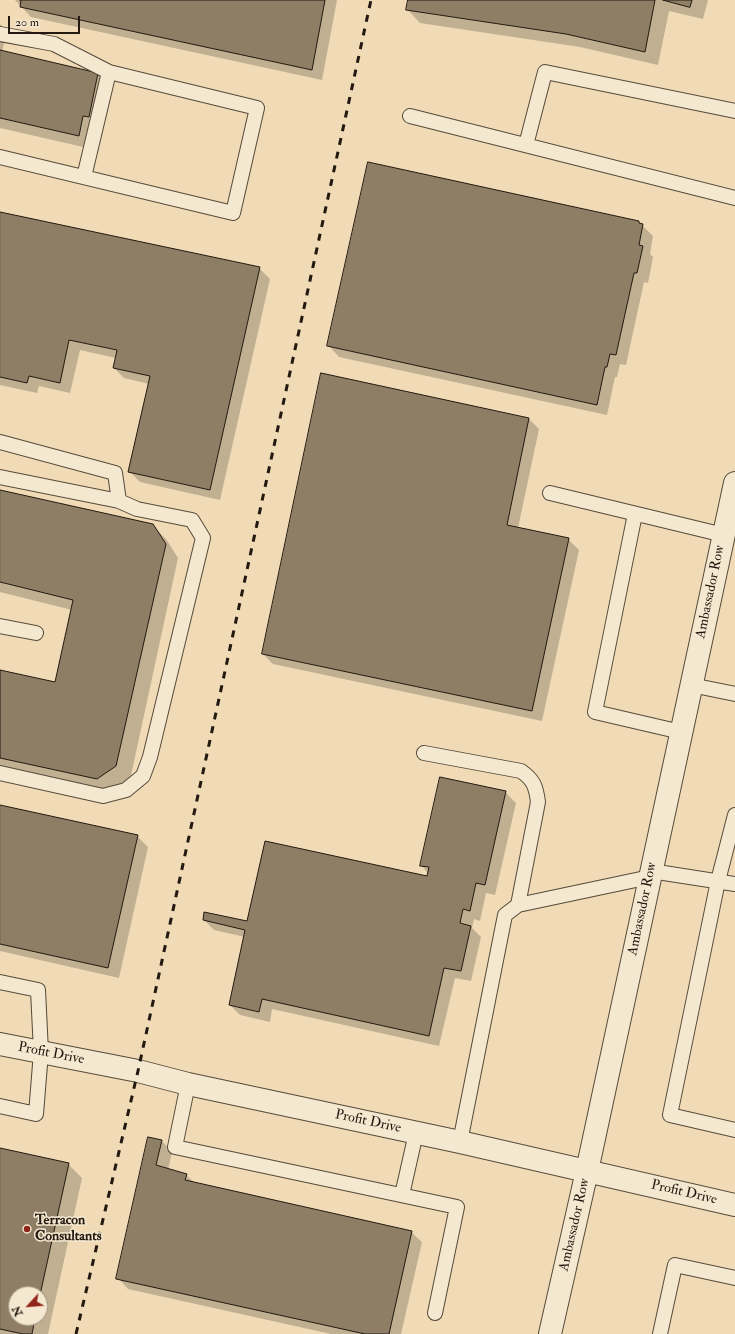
<!DOCTYPE html>
<html>
<head>
<meta charset="utf-8">
<style>
	body { margin:0 }
	#map { position:relative; width:735px; height:1334px; overflow:hidden; background:#f0dbb6; font-family:"IM FELL Double Pica",serif }
	canvas { display:block }
	.north { position:absolute; left:8px; top:1286px; width:40px; height:40px; box-sizing:border-box; background:#f5e8d0; border:1px solid #a19583; border-radius:50%; rotate:244deg; font-size:11px; font-weight:700; line-height:16px; text-align:center; color:#231910 }
	.north::after { content:''; display:block; margin:auto; width:14px; height:18px; background:#8f2418; clip-path:polygon(50% 0,100% 100%,50% 72%,0 100%) }
	.scale { position:absolute; left:8px; top:16px; width:72px; height:18px; box-sizing:border-box; border:2px solid #231910; border-top:0; padding-left:5px; font-size:12px; line-height:14px; white-space:nowrap; color:#231910; -webkit-text-stroke:3px #f5e8d0; paint-order:stroke }
</style>
</head>
<body>
<div id="map">
<canvas width="735" height="1334"></canvas>
<div class="north">N</div>
<div class="scale">20 m</div>
</div>
<script>
const ctx = document.querySelector('canvas').getContext('2d');
ctx.lineJoin = 'round';
function fill(path, color) { ctx.fillStyle = color; ctx.fill(path, 'evenodd'); }
function strokePath(path, color, width, dash) { ctx.strokeStyle = color; ctx.lineWidth = width; ctx.lineCap = dash ? 'butt' : 'round'; ctx.setLineDash(dash || []); ctx.stroke(path); }
function label(font, color, halo, rows, align = 'center') {
  ctx.font = font + ' "IM FELL Double Pica",serif'; ctx.lineWidth = 3; ctx.setLineDash([]); ctx.textBaseline = 'middle'; ctx.strokeStyle = halo; ctx.fillStyle = color; for (const [text, x, y, turn = 0] of rows) {
    ctx.save(); ctx.translate(x, y); ctx.rotate((+turn || 0) * Math.PI / 180); ctx.textAlign = isNaN(turn) ? turn : align; if (halo) ctx.strokeText(text, 0, 0); ctx.fillText(text, 0, 0); ctx.restore();
  }
}
fill(new Path2D(`
	M 15,0 L 337,0 L 322,80 L 31,17 Z
	M 409,0 L 708,0 L 703,19 L 669,11 L 658,65 L 580,47 L 420,23 L 407,9 Z
	M 0,24 L 7,31 L 2,52 L 98,74 L 111,87 L 92,149 L 0,128 Z
	M 0,213 L 259,268 L 270,279 L 220,500 L 140,482 L 130,472 L 149,384 L 124,378 L 114,368 L 116,358 L 80,350 L 70,393 L 39,386 L 37,393 L 0,385 Z
	M 639,222 L 653,236 L 650,254 L 653,257 L 648,283 L 644,282 L 626,365 L 620,364 L 617,377 L 615,377 L 607,415 L 339,357 L 329,346 Z
	M 322,375 L 529,419 L 539,429 L 518,528 L 568,539 L 579,550 L 542,721 L 273,664 L 263,654 Z
	M 0,491 L 152,525 L 166,539 L 178,558 L 130,780 L 111,792 L 0,768 L 0,671 L 56,683 L 72,610 L 0,592 Z
	M 505,792 L 516,803 L 495,895 L 486,893 L 480,921 L 474,919 L 472,928 L 481,937 L 471,981 L 455,978 L 439,1046 L 272,1009 L 270,1022 L 240,1015 L 230,1005 L 245,937 L 214,930 L 204,920 L 248,922 L 428,878 L 428,873 L 421,865 Z
	M 0,806 L 137,836 L 148,847 L 119,978 L 0,951 Z
	M 162,1141 L 172,1152 L 168,1170 L 186,1175 L 195,1183 L 411,1232 L 422,1242 L 401,1334 L 331,1334 L 128,1289 L 118,1278 Z
	M 0,1149 L 68,1164 L 82,1178 L 48,1334 L 0,1334 ZM 16,1294 L 40,1294 L 40,1318 L 16,1318 Z`), '#0003');
const building = new Path2D(`
	M 20,0 L 325,0 L 312,70 L 20,7 L 21,0 Z
	M 408,0 L 655,0 L 645,52 L 566,34 L 406,10 Z
	M 663,0 L 692,0 L 690,7 Z
	M 0,50 L 98,73 L 89,117 L 83,116 L 79,136 L 0,118 Z
	M 368,162 L 639,221 L 639,223 L 643,224 L 639,245 L 643,246 L 637,273 L 634,273 L 616,355 L 610,354 L 607,367 L 605,367 L 597,405 L 327,346 Z
	M 0,212 L 260,267 L 210,490 L 128,472 L 150,376 L 113,368 L 117,350 L 69,340 L 60,383 L 29,376 L 27,383 L 0,377 Z
	M 321,373 L 529,418 L 507,525 L 569,538 L 532,711 L 262,654 Z
	M 0,490 L 153,524 L 166,544 L 116,766 L 97,779 L 0,758 L 0,670 L 55,682 L 73,600 L 0,582 Z
	M 440,777 L 506,791 L 485,885 L 476,883 L 470,911 L 463,909 L 460,923 L 471,926 L 461,971 L 444,968 L 429,1036 L 262,999 L 259,1012 L 229,1005 L 245,930 L 203,920 L 204,912 L 247,921 L 265,841 L 427,876 L 429,867 L 420,866 Z
	M 0,805 L 138,835 L 108,968 L 0,944 Z
	M 148,1137 L 162,1140 L 156,1165 L 187,1174 L 185,1180 L 412,1231 L 389,1334 L 365,1334 L 116,1279 Z
	M 0,1148 L 69,1163 L 40,1295 L 40,1294 L 16,1294 L 16,1318 L 35,1318 L 32,1334 L 23,1334 L 0,1329 Z`);
fill(building, '#8e7e66');
strokePath(building, '#231910', 1);
const service = new Path2D(`
	M 0,34 L 54,44 L 109,72
	M 410,116 L 735,198
	M 526,145 L 545,72 L 735,111
	M 0,157 L 233,213 L 257,108 L 109,72 L 84,177
	M 0,442 L 115,473 L 119,501 L 137,509 L 192,520 L 203,538 L 150,757 L 143,776 L 126,790 L 103,796 L 0,773
	M 0,477 L 119,501
	M 550,493 L 724,535
	M 635,514 L 595,712 L 681,732
	M 0,626 L 36,633
	M 691,685 L 735,694
	M 424,753 L 521,771 C 534,780 536,787 538,802 L 518,905
	M 735,815 L 718,881 L 670,1115 L 735,1130
	M 651,871 L 735,884
	M 0,982 L 38,990 L 41,1052 L 36,1114 L 0,1106
	M 188,1084 L 175,1147 L 457,1207 L 435,1313
	M 460,1142 L 505,915 L 518,905 L 650,877
	M 402,1195 L 416,1133
	M 660,1334 L 675,1265 L 735,1278`);
const minor = new Path2D(`
	M 0,1044 L 138,1071 L 188,1084 L 460,1142 L 735,1205
	M 550,1334 L 587,1171 L 735,483`);
strokePath(service, '#564a3a', 16);
strokePath(minor, '#564a3a', 24);
strokePath(service, '#f5e8d0', 14);
strokePath(minor, '#f5e8d0', 22);
strokePath(new Path2D(`
	M 76,1334 L 138,1071 L 371,0`), '#231910', 3, [7, 7]);
for (const [x, y, r, color] of [
	[27,1229,4,"#8f2418"]
]) { const dot = new Path2D(); dot.arc(x, y, r, 0, 2 * Math.PI); ctx.fillStyle = color; ctx.fill(dot); strokePath(dot, '#f5e8d0', 1.5); }
label('14px', '#231910', '#f5e8d0', [
	["Ambassador Row",711,592,-78],
	["Ambassador Row",643,909,-78],
	["Profit Drive",51,1054,11],
	["Profit Drive",368,1122,12],
	["Profit Drive",684,1193,13],
	["Ambassador Row",575,1225,-77]
]);
label('bold 14px', '#231910', '#f5e8d0', [
	["Terracon",35,1221],
	["Consultants",35,1237]
], 'left');
</script>
</body>
</html>
